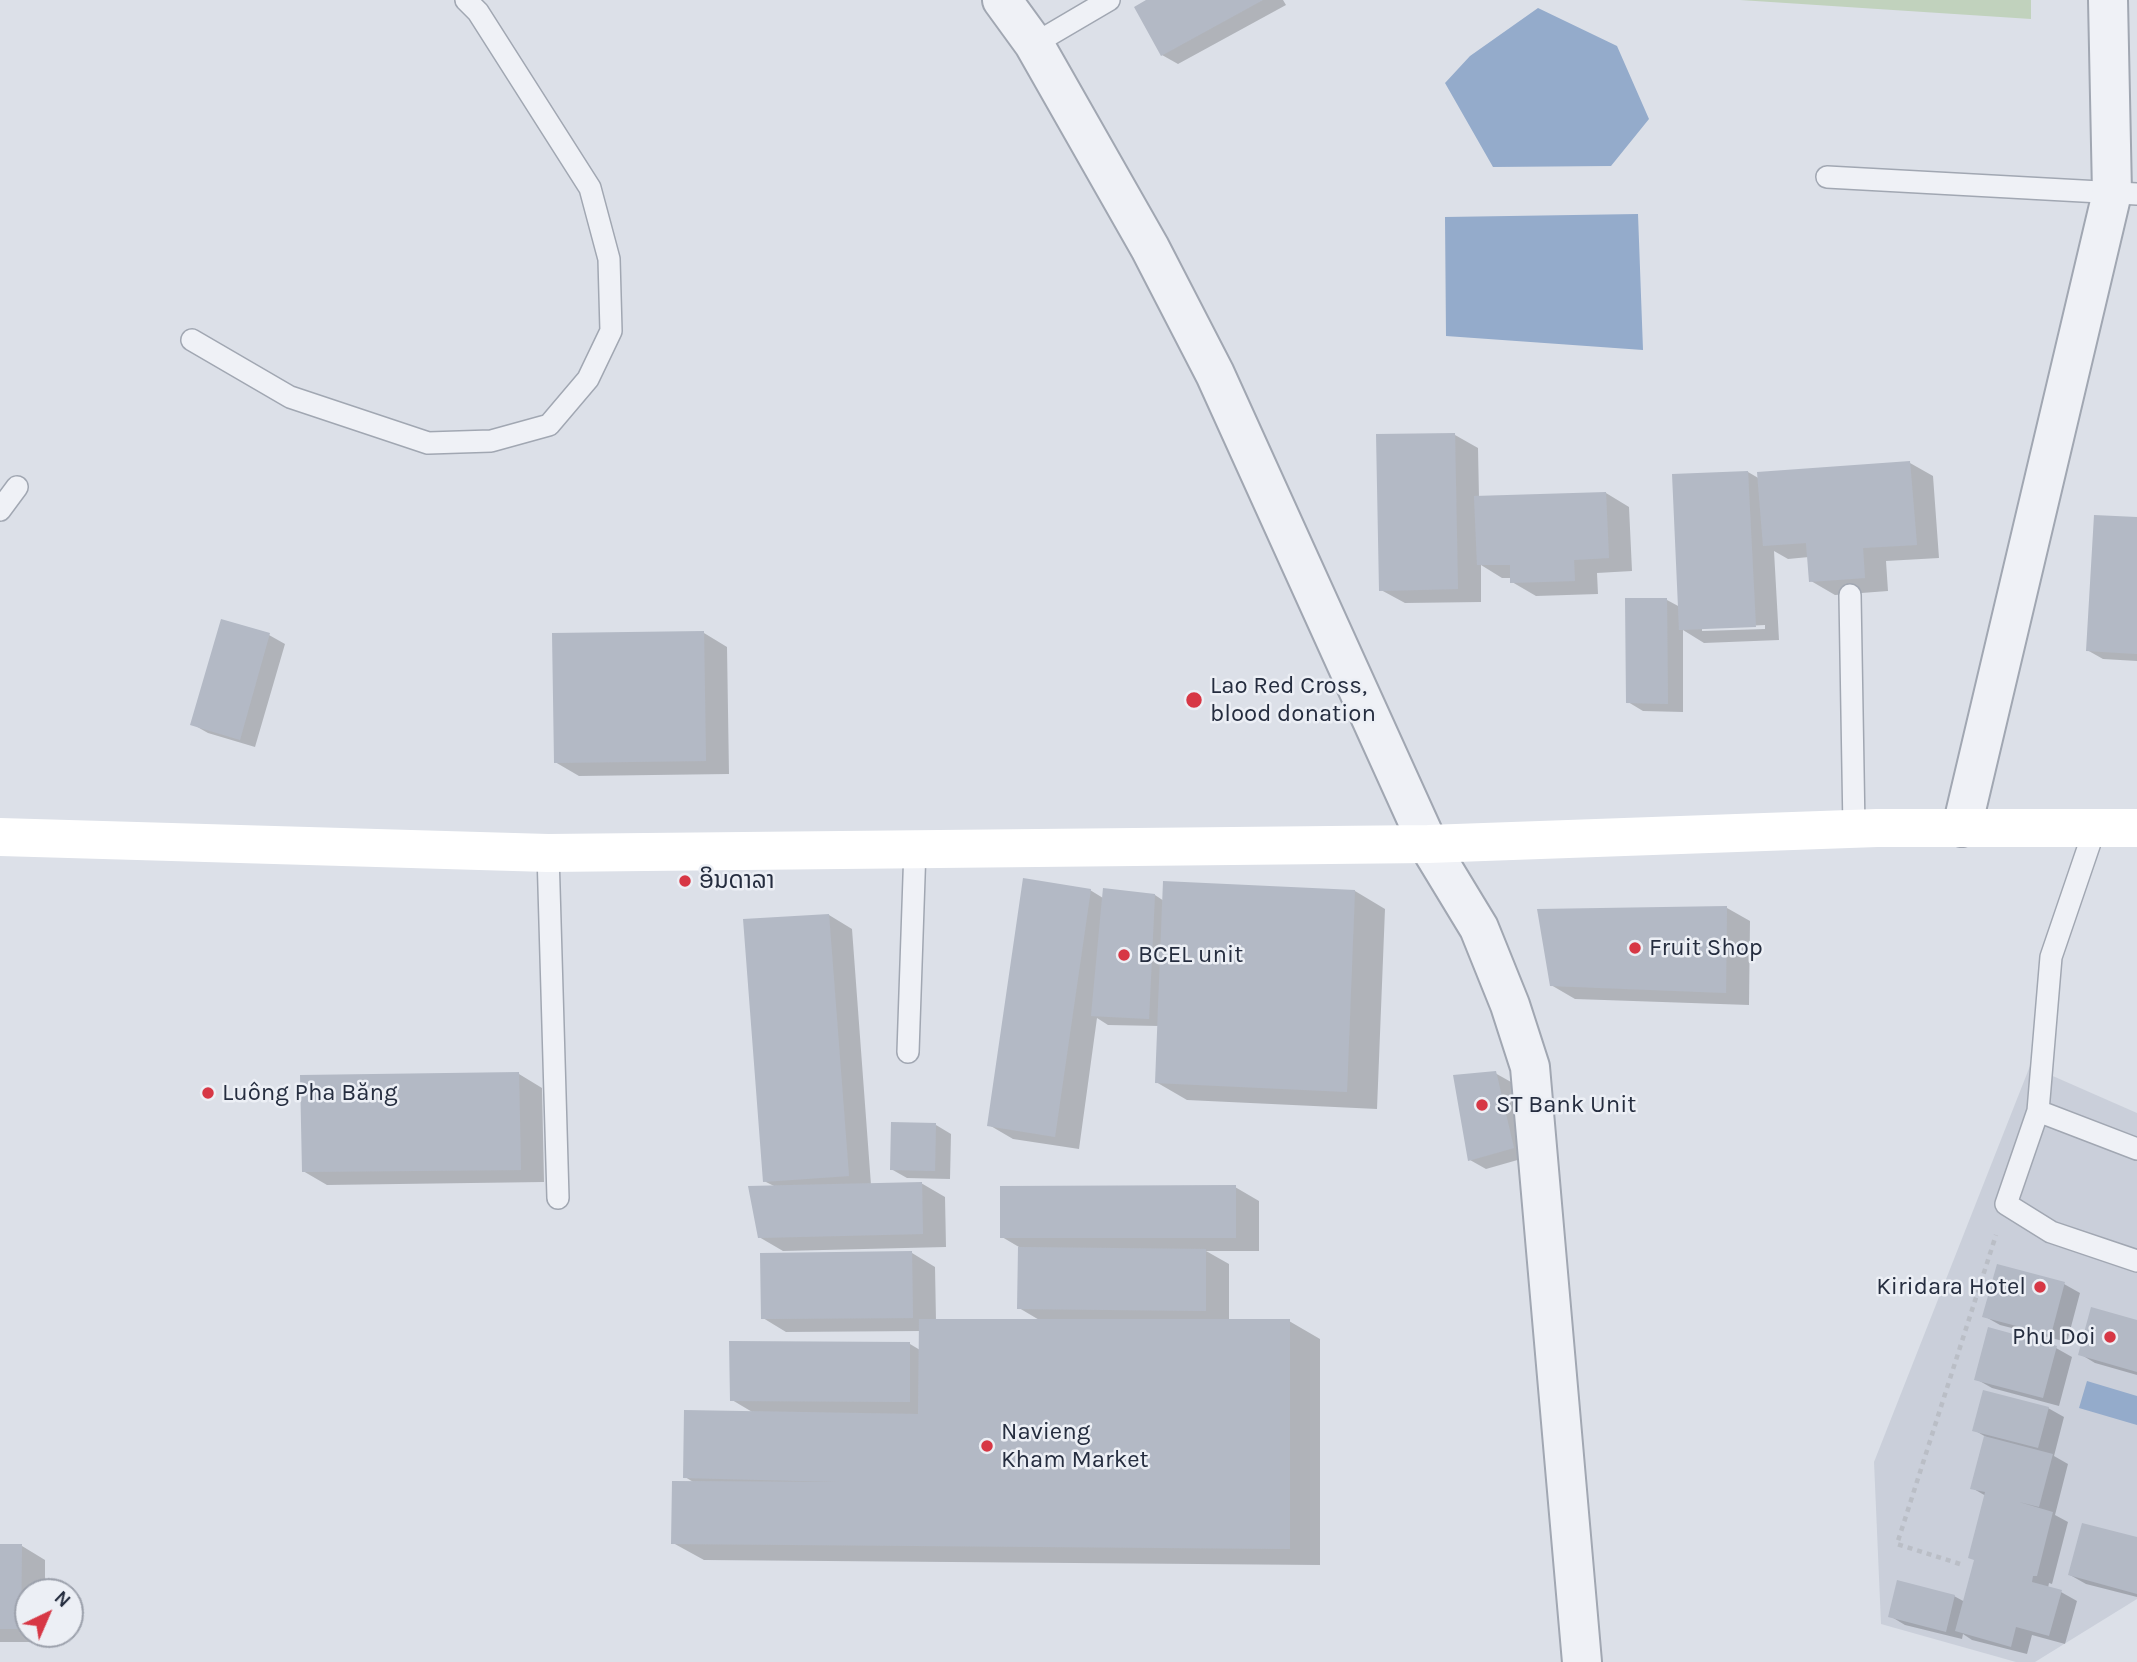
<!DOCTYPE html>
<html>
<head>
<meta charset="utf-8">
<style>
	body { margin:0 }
	#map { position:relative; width:2137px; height:1662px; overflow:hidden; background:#dce0e8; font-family:Karla,sans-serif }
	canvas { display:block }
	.north { position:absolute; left:14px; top:1578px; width:70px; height:70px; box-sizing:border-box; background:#eceff5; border:2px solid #9ca1ac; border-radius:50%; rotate:44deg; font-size:19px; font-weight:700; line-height:28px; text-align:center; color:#252d3f }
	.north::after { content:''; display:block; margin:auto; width:24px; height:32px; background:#d73745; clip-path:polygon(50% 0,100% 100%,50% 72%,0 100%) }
</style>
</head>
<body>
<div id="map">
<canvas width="2137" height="1662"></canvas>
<div class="north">N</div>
</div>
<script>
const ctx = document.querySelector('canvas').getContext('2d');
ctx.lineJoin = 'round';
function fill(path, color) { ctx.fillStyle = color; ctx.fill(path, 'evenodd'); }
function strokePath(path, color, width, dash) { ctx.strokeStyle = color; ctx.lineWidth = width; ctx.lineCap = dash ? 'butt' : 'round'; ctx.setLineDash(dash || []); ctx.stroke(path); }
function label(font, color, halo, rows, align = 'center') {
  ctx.font = font + ' Karla,"Noto Sans Lao",sans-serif'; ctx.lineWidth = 5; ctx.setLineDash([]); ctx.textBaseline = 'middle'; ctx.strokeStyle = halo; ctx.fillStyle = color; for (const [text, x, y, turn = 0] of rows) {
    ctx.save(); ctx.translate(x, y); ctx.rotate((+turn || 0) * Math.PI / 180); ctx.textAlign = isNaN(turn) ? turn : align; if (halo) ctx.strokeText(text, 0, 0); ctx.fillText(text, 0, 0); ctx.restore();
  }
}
fill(new Path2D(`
	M 2030,1066 L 2137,1113 L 2137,1599 L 2035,1662 L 2016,1662 L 1881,1624 L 1874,1462 Z`), '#cacfda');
fill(new Path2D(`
	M 1740,0 L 2031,0 L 2031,19 Z`), '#c1d2bd');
fill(new Path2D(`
	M 1538,8 L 1617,46 L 1649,119 L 1611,166 L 1493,167 L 1445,83 L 1470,56 Z
	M 1638,214 L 1643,350 L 1446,336 L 1445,217 Z
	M 2087,1381 L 2137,1396 L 2137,1425 L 2079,1408 Z`), '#94abcb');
fill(new Path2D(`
	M 1150,0 L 1283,0 L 1286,5 L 1178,64 L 1162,55 Z
	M 1455,435 L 1478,448 L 1479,498 L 1606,493 L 1629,507 L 1632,571 L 1597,573 L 1598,594 L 1536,596 L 1512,582 L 1512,578 L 1502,578 L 1481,565 L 1481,602 L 1405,603 L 1381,590 Z
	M 1910,463 L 1933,476 L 1939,558 L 1886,561 L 1888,591 L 1835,595 L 1811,581 L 1809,557 L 1788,559 L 1774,551 L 1779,640 L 1704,643 L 1683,630 L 1683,712 L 1643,711 L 1628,702 L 1667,600 L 1680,607 L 1748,472 L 1760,479 ZM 1765,625 L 1765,629 L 1702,631 L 1702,628 Z
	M 2137,519 L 2137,661 L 2103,659 L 2087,650 Z
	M 704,633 L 727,647 L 729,774 L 579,776 L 555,762 Z
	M 269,635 L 285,644 L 255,747 L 208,733 L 192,724 Z
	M 1090,890 L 1103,898 L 1155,895 L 1164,901 L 1355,891 L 1385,909 L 1377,1109 L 1187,1100 L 1156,1082 L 1159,1026 L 1108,1025 L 1097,1018 L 1079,1149 L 1013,1139 L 989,1125 Z
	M 1727,908 L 1750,921 L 1749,1005 L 1575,999 L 1551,985 Z
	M 829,915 L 852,929 L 871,1185 L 921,1183 L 945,1197 L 946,1247 L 783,1251 L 759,1237 L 776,1187 L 764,1181 Z
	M 1495,1073 L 1511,1082 L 1528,1157 L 1486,1169 L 1470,1160 Z
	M 519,1074 L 542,1088 L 544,1182 L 327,1185 L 303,1171 Z
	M 936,1125 L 951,1134 L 950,1179 L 907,1178 L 891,1169 Z
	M 1235,1187 L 1259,1201 L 1259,1251 L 1206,1251 L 1229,1264 L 1229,1321 L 1289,1321 L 1320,1339 L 1320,1565 L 704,1560 L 673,1543 L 695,1483 L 685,1477 L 754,1413 L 732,1400 L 910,1344 L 920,1350 L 921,1331 L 786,1332 L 763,1318 L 912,1253 L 935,1267 L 936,1321 L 1041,1321 L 1019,1308 L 1019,1247 L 1002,1237 Z
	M 2064,1284 L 2080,1293 L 2067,1342 L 2000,1325 L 1984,1316 Z
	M 2137,1322 L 2137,1375 L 2095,1363 L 2080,1354 Z
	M 2056,1348 L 2072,1357 L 2059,1406 L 1992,1388 L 1976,1379 Z
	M 2048,1408 L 2064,1417 L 2054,1456 L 2068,1464 L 2055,1515 L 2068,1522 L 2052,1584 L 2049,1583 L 2048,1588 L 2061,1592 L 2077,1601 L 2065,1644 L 2032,1635 L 2027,1654 L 1972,1640 L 1963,1634 L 1962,1639 L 1905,1625 L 1890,1616 L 1954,1596 L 1965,1602 L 1975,1562 L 1986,1496 L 1972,1488 L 1986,1437 L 1974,1430 Z
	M 2137,1539 L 2137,1597 L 2086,1584 L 2070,1575 Z
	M 0,1546 L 22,1546 L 45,1560 L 45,1592 L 28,1592 L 28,1634 L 44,1634 L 44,1642 L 0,1642 Z`), '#0003');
fill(new Path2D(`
	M 1146,0 L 1263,0 L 1161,56 L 1134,7 Z
	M 1455,433 L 1458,589 L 1379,591 L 1376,434 Z
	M 1910,461 L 1917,545 L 1863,548 L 1865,578 L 1809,582 L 1806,543 L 1763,546 L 1757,472 Z
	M 1748,471 L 1756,627 L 1679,630 L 1672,474 Z
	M 1606,492 L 1609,558 L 1574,560 L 1575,581 L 1510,583 L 1510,565 L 1477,565 L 1474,496 Z
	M 2094,515 L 2137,517 L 2137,654 L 2086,651 Z
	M 1625,598 L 1667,598 L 1668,704 L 1626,703 Z
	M 221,619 L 270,633 L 240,740 L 190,725 Z
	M 704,631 L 706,761 L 554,763 L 552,633 Z
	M 1023,878 L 1091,889 L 1055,1137 L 987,1126 Z
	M 1163,881 L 1355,890 L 1347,1092 L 1155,1083 Z
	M 1103,888 L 1155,894 L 1149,1019 L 1091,1016 Z
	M 1727,906 L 1726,993 L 1550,986 L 1537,909 Z
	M 829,914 L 849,1176 L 763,1182 L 743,919 Z
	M 1496,1071 L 1514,1148 L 1468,1161 L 1453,1075 Z
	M 519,1072 L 521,1170 L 302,1172 L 300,1075 Z
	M 891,1122 L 936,1123 L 935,1171 L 890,1170 Z
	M 922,1182 L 923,1234 L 758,1238 L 748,1186 Z
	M 1236,1185 L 1236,1238 L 1000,1238 L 1000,1186 Z
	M 1018,1247 L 1206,1249 L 1206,1311 L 1017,1309 Z
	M 912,1251 L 913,1318 L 761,1319 L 760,1253 Z
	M 1997,1264 L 2065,1282 L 2051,1335 L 1982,1317 Z
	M 2091,1307 L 2137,1320 L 2137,1372 L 2078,1355 Z
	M 919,1319 L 1290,1319 L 1290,1549 L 671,1544 L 672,1481 L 841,1482 L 683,1478 L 684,1410 L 918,1414 Z
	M 1988,1327 L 2057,1346 L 2043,1398 L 1974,1380 Z
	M 729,1341 L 910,1342 L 910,1402 L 730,1401 Z
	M 1983,1390 L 2049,1407 L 2038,1448 L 1972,1431 Z
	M 1984,1436 L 2053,1454 L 2039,1507 L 2019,1502 L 2053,1512 L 2037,1576 L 2033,1576 L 2032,1582 L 2062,1590 L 2049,1636 L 2016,1627 L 2011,1647 L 1955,1631 L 1974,1560 L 1968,1558 L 1985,1492 L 1970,1489 Z
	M 2082,1523 L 2137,1537 L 2137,1594 L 2068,1575 Z
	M 0,1544 L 22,1544 L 21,1629 L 0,1629 Z
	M 1897,1580 L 1955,1595 L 1946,1632 L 1888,1617 Z`), '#b3b9c5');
const service = new Path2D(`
	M 1034,44 L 1109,0
	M 1827,177 L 2137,194
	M 192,340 L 290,397 L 428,443 L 491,441 L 549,425 L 588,379 L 611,331 L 609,259 L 590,188 L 478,12 L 466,0
	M 0,510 L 17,487
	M 1850,595 L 1854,829
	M 2095,828 L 2051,957 L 2038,1111 L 2006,1204 L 2051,1232 L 2137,1261
	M 548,853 L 558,1198
	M 908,1052 L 915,848
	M 2038,1111 L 2137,1149`);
const minor = new Path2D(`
	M 1002,0 L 1034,44 L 1150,248 L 1215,374 L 1428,844 L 1479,928 L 1510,1005 L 1530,1067 L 1582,1662
	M 1962,827 L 2112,193 L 2108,0`);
strokePath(service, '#a1a7b2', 24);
strokePath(minor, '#a1a7b2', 42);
strokePath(new Path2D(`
	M 1960,1564 L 1897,1544 L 1996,1235`), '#babec6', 4.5, [5, 5]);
strokePath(service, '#eff1f6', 21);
strokePath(minor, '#eff1f6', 38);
strokePath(new Path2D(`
	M 0,837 L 548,853 L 1428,844 L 1877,828 L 2137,828`), '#fff', 38);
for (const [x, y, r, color] of [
	[1194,700,9,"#d73745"],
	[685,881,7,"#d73745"],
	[1635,948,7,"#d73745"],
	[1124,955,7,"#d73745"],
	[208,1093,7,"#d73745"],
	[1482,1105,7,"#d73745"],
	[2040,1287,7,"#d73745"],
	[2110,1337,7,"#d73745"],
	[987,1446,7,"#d73745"]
]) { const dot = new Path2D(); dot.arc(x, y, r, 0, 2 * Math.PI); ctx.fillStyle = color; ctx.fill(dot); strokePath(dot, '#eceff5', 2.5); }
label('24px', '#252d3f', '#eceff5', [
	["Lao Red Cross,",1210,686],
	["blood donation",1210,714],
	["ອິນດາລາ",699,881],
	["Fruit Shop",1649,948],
	["BCEL unit",1138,955],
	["Luông Pha Băng",222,1093],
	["ST Bank Unit",1496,1105],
	["Kiridara Hotel",2026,1287,"right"],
	["Phu Doi",2096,1337,"right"],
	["Navieng",1001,1432],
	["Kham Market",1001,1460]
], 'left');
</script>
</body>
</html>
